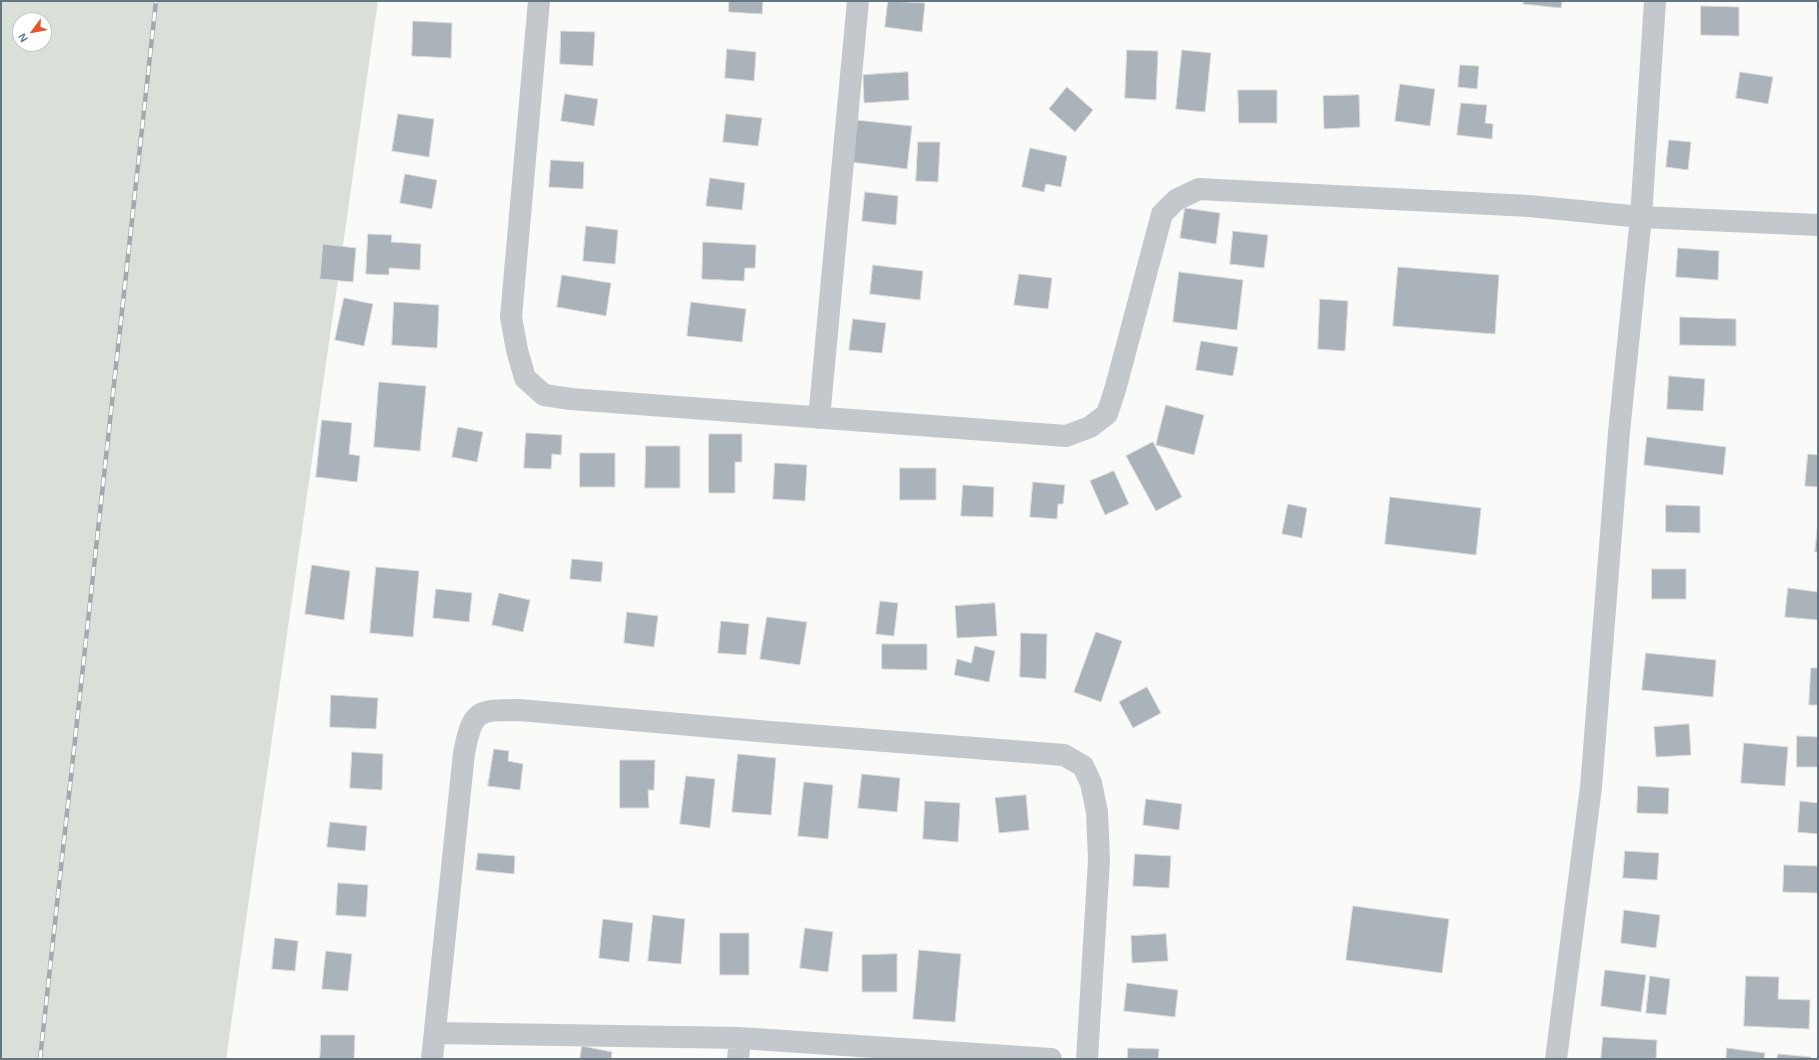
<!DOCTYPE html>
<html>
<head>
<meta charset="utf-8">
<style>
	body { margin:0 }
	#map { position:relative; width:1819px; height:1060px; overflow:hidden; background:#fafaf8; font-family:Arial,sans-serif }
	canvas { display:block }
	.frame { position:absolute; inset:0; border:2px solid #657683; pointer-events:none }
	.north { position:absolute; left:12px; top:12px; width:40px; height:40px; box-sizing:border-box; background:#fff; border:1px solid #c1c8cd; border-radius:50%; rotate:238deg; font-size:11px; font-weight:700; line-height:16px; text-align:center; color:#657683 }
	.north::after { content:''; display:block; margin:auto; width:14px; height:18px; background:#e4572e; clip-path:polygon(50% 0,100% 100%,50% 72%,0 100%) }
</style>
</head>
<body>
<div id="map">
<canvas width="1819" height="1060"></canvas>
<div class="frame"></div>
<div class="north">N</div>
</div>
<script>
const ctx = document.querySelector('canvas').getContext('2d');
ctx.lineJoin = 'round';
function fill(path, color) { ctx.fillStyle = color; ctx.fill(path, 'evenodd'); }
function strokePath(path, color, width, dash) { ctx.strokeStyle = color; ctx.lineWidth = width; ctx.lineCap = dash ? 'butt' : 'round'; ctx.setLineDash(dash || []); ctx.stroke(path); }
fill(new Path2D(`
	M 1,1 L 378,1 L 226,1059 L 1,1059 ZM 20,20 L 44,20 L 44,44 L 20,44 Z`), '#dadfd7');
const building = new Path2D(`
	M 729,1 L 763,1 L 762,14 L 729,12 Z
	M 888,1 L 925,3 L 922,32 L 885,27 Z
	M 1524,1 L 1562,1 L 1561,8 L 1523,4 Z
	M 1701,6 L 1739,7 L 1739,36 L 1701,35 Z
	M 413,21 L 452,23 L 451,58 L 412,56 Z
	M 561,31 L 595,32 L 593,66 L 560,64 Z
	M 727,49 L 756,52 L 754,81 L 725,78 Z
	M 1127,50 L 1158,51 L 1156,100 L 1125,98 Z
	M 1182,50 L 1211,53 L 1205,112 L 1176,109 Z
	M 1460,65 L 1479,66 L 1477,89 L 1458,87 Z
	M 908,72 L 909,100 L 864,103 L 863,75 Z
	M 1740,72 L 1773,77 L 1768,104 L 1736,98 Z
	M 1400,84 L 1435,89 L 1430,126 L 1395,121 Z
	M 1067,87 L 1093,110 L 1075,132 L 1049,109 Z
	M 1238,90 L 1277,90 L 1277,123 L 1239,123 Z
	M 565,94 L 598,99 L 594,126 L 561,121 Z
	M 1359,95 L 1360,127 L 1324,129 L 1323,96 Z
	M 1461,103 L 1487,105 L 1485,123 L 1493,124 L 1492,139 L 1457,135 Z
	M 398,114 L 434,119 L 429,157 L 392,151 Z
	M 726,114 L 762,118 L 758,146 L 723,142 Z
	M 856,120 L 912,126 L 907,169 L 851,162 Z
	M 1669,140 L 1691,142 L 1688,170 L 1666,167 Z
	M 918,142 L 940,142 L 938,182 L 916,181 Z
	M 1030,148 L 1067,156 L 1061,187 L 1046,184 L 1044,192 L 1022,187 Z
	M 551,160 L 584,162 L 583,189 L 549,187 Z
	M 405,174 L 437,180 L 432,209 L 400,203 Z
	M 710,178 L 745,183 L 742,210 L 706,206 Z
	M 865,192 L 898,196 L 896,225 L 862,221 Z
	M 1185,208 L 1220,213 L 1216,244 L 1180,238 Z
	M 586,226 L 618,230 L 615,264 L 583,261 Z
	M 1233,231 L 1268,235 L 1264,268 L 1230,264 Z
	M 368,234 L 392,235 L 391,242 L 421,244 L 420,270 L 389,268 L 389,275 L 366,274 Z
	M 703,242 L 756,245 L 755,268 L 745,268 L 744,281 L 702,279 Z
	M 323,244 L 356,248 L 353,282 L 320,279 Z
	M 1678,248 L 1719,251 L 1718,280 L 1676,277 Z
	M 873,265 L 923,271 L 920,300 L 870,294 Z
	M 1398,267 L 1499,275 L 1495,334 L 1393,326 Z
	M 1179,272 L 1243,280 L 1237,330 L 1173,322 Z
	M 1019,274 L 1052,278 L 1048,309 L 1014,305 Z
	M 562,275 L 611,283 L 606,316 L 557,307 Z
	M 344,298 L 373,304 L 364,346 L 335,340 Z
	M 1320,299 L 1348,301 L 1345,351 L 1318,349 Z
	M 394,302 L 439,305 L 437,348 L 392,345 Z
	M 691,302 L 746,309 L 742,342 L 687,336 Z
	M 1680,317 L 1736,319 L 1736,346 L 1680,345 Z
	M 853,319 L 886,323 L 882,353 L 849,350 Z
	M 1201,341 L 1238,347 L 1233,376 L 1196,370 Z
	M 1669,376 L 1705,379 L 1703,411 L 1667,409 Z
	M 379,382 L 426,386 L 420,451 L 374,447 Z
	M 1166,405 L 1204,415 L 1194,455 L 1156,445 Z
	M 322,420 L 352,423 L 349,454 L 360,456 L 357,482 L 316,477 Z
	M 458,427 L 483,432 L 477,462 L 452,457 Z
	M 526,433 L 562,435 L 561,455 L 552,454 L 551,469 L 524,468 Z
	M 709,434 L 742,434 L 742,462 L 735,462 L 735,493 L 709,493 Z
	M 1647,437 L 1726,447 L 1723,475 L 1644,465 Z
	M 1153,442 L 1182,497 L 1156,511 L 1126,456 Z
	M 646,446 L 680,446 L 680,488 L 645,488 Z
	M 580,453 L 615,453 L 615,487 L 580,487 Z
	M 1808,454 L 1818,455 L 1818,487 L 1805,486 Z
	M 775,463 L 807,465 L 805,501 L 773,499 Z
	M 900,468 L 936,468 L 936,500 L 900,500 Z
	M 1114,471 L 1129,504 L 1105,515 L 1090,481 Z
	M 1033,482 L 1065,485 L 1063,504 L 1058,504 L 1057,519 L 1030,517 Z
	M 963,485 L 994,487 L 993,517 L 961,516 Z
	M 1390,497 L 1481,508 L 1476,555 L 1385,544 Z
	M 1288,504 L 1307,508 L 1302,538 L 1282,534 Z
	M 1666,505 L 1700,506 L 1700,533 L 1666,532 Z
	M 1818,523 L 1818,552 L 1815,552 Z
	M 572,559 L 603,562 L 601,582 L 570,579 Z
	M 312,565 L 350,571 L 344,620 L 305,614 Z
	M 376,567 L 419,571 L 413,637 L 370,633 Z
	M 1652,569 L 1686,569 L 1686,599 L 1652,599 Z
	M 1788,588 L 1818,592 L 1818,620 L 1785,617 Z
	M 436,589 L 472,593 L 469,622 L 433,618 Z
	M 499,593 L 530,600 L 523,632 L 492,625 Z
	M 880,601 L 898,603 L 894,636 L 876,634 Z
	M 995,603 L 997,636 L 957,638 L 955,606 Z
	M 627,612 L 658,616 L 654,647 L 624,643 Z
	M 767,617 L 807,622 L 800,665 L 760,659 Z
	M 721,621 L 749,624 L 746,655 L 718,653 Z
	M 1096,632 L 1122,641 L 1101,702 L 1074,692 Z
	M 1021,633 L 1047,634 L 1046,679 L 1020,677 Z
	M 882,644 L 927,644 L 927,670 L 882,669 Z
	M 975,646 L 995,651 L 989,682 L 954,675 L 957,659 L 971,663 Z
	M 1646,653 L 1716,660 L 1713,697 L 1642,690 Z
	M 1811,668 L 1818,668 L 1818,705 L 1809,705 Z
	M 1147,687 L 1161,713 L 1133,728 L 1119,702 Z
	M 331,695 L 378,698 L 376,729 L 330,727 Z
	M 1689,724 L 1691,755 L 1656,757 L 1654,727 Z
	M 1797,736 L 1818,737 L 1818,767 L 1797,767 Z
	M 1744,743 L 1788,747 L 1785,786 L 1741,783 Z
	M 494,749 L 509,751 L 508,761 L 523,764 L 520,790 L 488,786 Z
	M 352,752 L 383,754 L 382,790 L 350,788 Z
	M 738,754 L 776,758 L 771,815 L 732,812 Z
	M 620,760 L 655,760 L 654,790 L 648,790 L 649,808 L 620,808 Z
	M 862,774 L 900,778 L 897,812 L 858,808 Z
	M 686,776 L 715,779 L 710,828 L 680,824 Z
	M 804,782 L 833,785 L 828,839 L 798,836 Z
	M 1638,786 L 1669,788 L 1668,814 L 1637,813 Z
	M 1026,795 L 1029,830 L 999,833 L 995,798 Z
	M 1146,799 L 1182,804 L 1179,830 L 1143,825 Z
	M 925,801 L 960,803 L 958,842 L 923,839 Z
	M 1800,801 L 1818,803 L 1818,834 L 1798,832 Z
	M 330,822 L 367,826 L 365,851 L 327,847 Z
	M 1625,851 L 1659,853 L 1657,880 L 1623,878 Z
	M 478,853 L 515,856 L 514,874 L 476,870 Z
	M 1135,854 L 1171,856 L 1169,888 L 1133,886 Z
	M 1784,865 L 1818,866 L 1818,893 L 1783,892 Z
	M 338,883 L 368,885 L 366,917 L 336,915 Z
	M 1353,906 L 1449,919 L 1442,973 L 1346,960 Z
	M 1624,910 L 1660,915 L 1656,948 L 1621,943 Z
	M 653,915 L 685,919 L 681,964 L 648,961 Z
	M 603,919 L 633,923 L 629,962 L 599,958 Z
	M 805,928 L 833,932 L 828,972 L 800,968 Z
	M 720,933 L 749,933 L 749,975 L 720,975 Z
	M 1166,934 L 1168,961 L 1132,963 L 1131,936 Z
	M 275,938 L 298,941 L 295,971 L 272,969 Z
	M 919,950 L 961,954 L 955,1022 L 913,1019 Z
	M 326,951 L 352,954 L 348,991 L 322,989 Z
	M 897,954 L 897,992 L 862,992 L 862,955 Z
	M 1605,970 L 1646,975 L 1641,1012 L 1601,1006 Z
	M 1650,976 L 1670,979 L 1666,1015 L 1646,1013 Z
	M 1746,976 L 1779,977 L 1778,999 L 1810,1000 L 1809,1029 L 1744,1026 Z
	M 1127,983 L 1178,990 L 1175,1017 L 1124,1011 Z
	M 321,1035 L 355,1035 L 354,1059 L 320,1059 Z
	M 1603,1037 L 1657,1040 L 1656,1059 L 1601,1059 Z
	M 582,1046 L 612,1052 L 611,1059 L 580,1059 Z
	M 1128,1048 L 1159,1049 L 1158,1059 L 1128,1059 Z
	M 1727,1048 L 1765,1053 L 1764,1059 L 1726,1059 Z
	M 1778,1054 L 1811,1057 L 1811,1059 L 1777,1059 Z`);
fill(building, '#aab3b9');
strokePath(building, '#dcdcda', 1);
strokePath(new Path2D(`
	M 539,1 L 511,317 L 517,350 L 525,378 L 544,395 L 571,399 L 1066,436 L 1090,427 L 1107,414 L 1115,390 L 1162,214 L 1176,200 L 1199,189 L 1529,206 L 1641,217 L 1818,225
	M 819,418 L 858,1
	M 435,1033 L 740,1038 L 1051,1059
	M 432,1059 L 464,753 C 473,710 476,710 519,710 L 770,732 L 1064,755 L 1083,766 L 1091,783 L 1097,812 L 1099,860 L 1087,1059
	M 738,1059 L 740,1038
	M 1556,1059 L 1591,787 L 1619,432 L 1641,217 L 1655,1`), '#c3c8cc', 22);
const rail = new Path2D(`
	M 40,1059 L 156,1`);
strokePath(rail, '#a2aab0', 4.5);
strokePath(rail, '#fff', 3, [9]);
</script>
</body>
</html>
